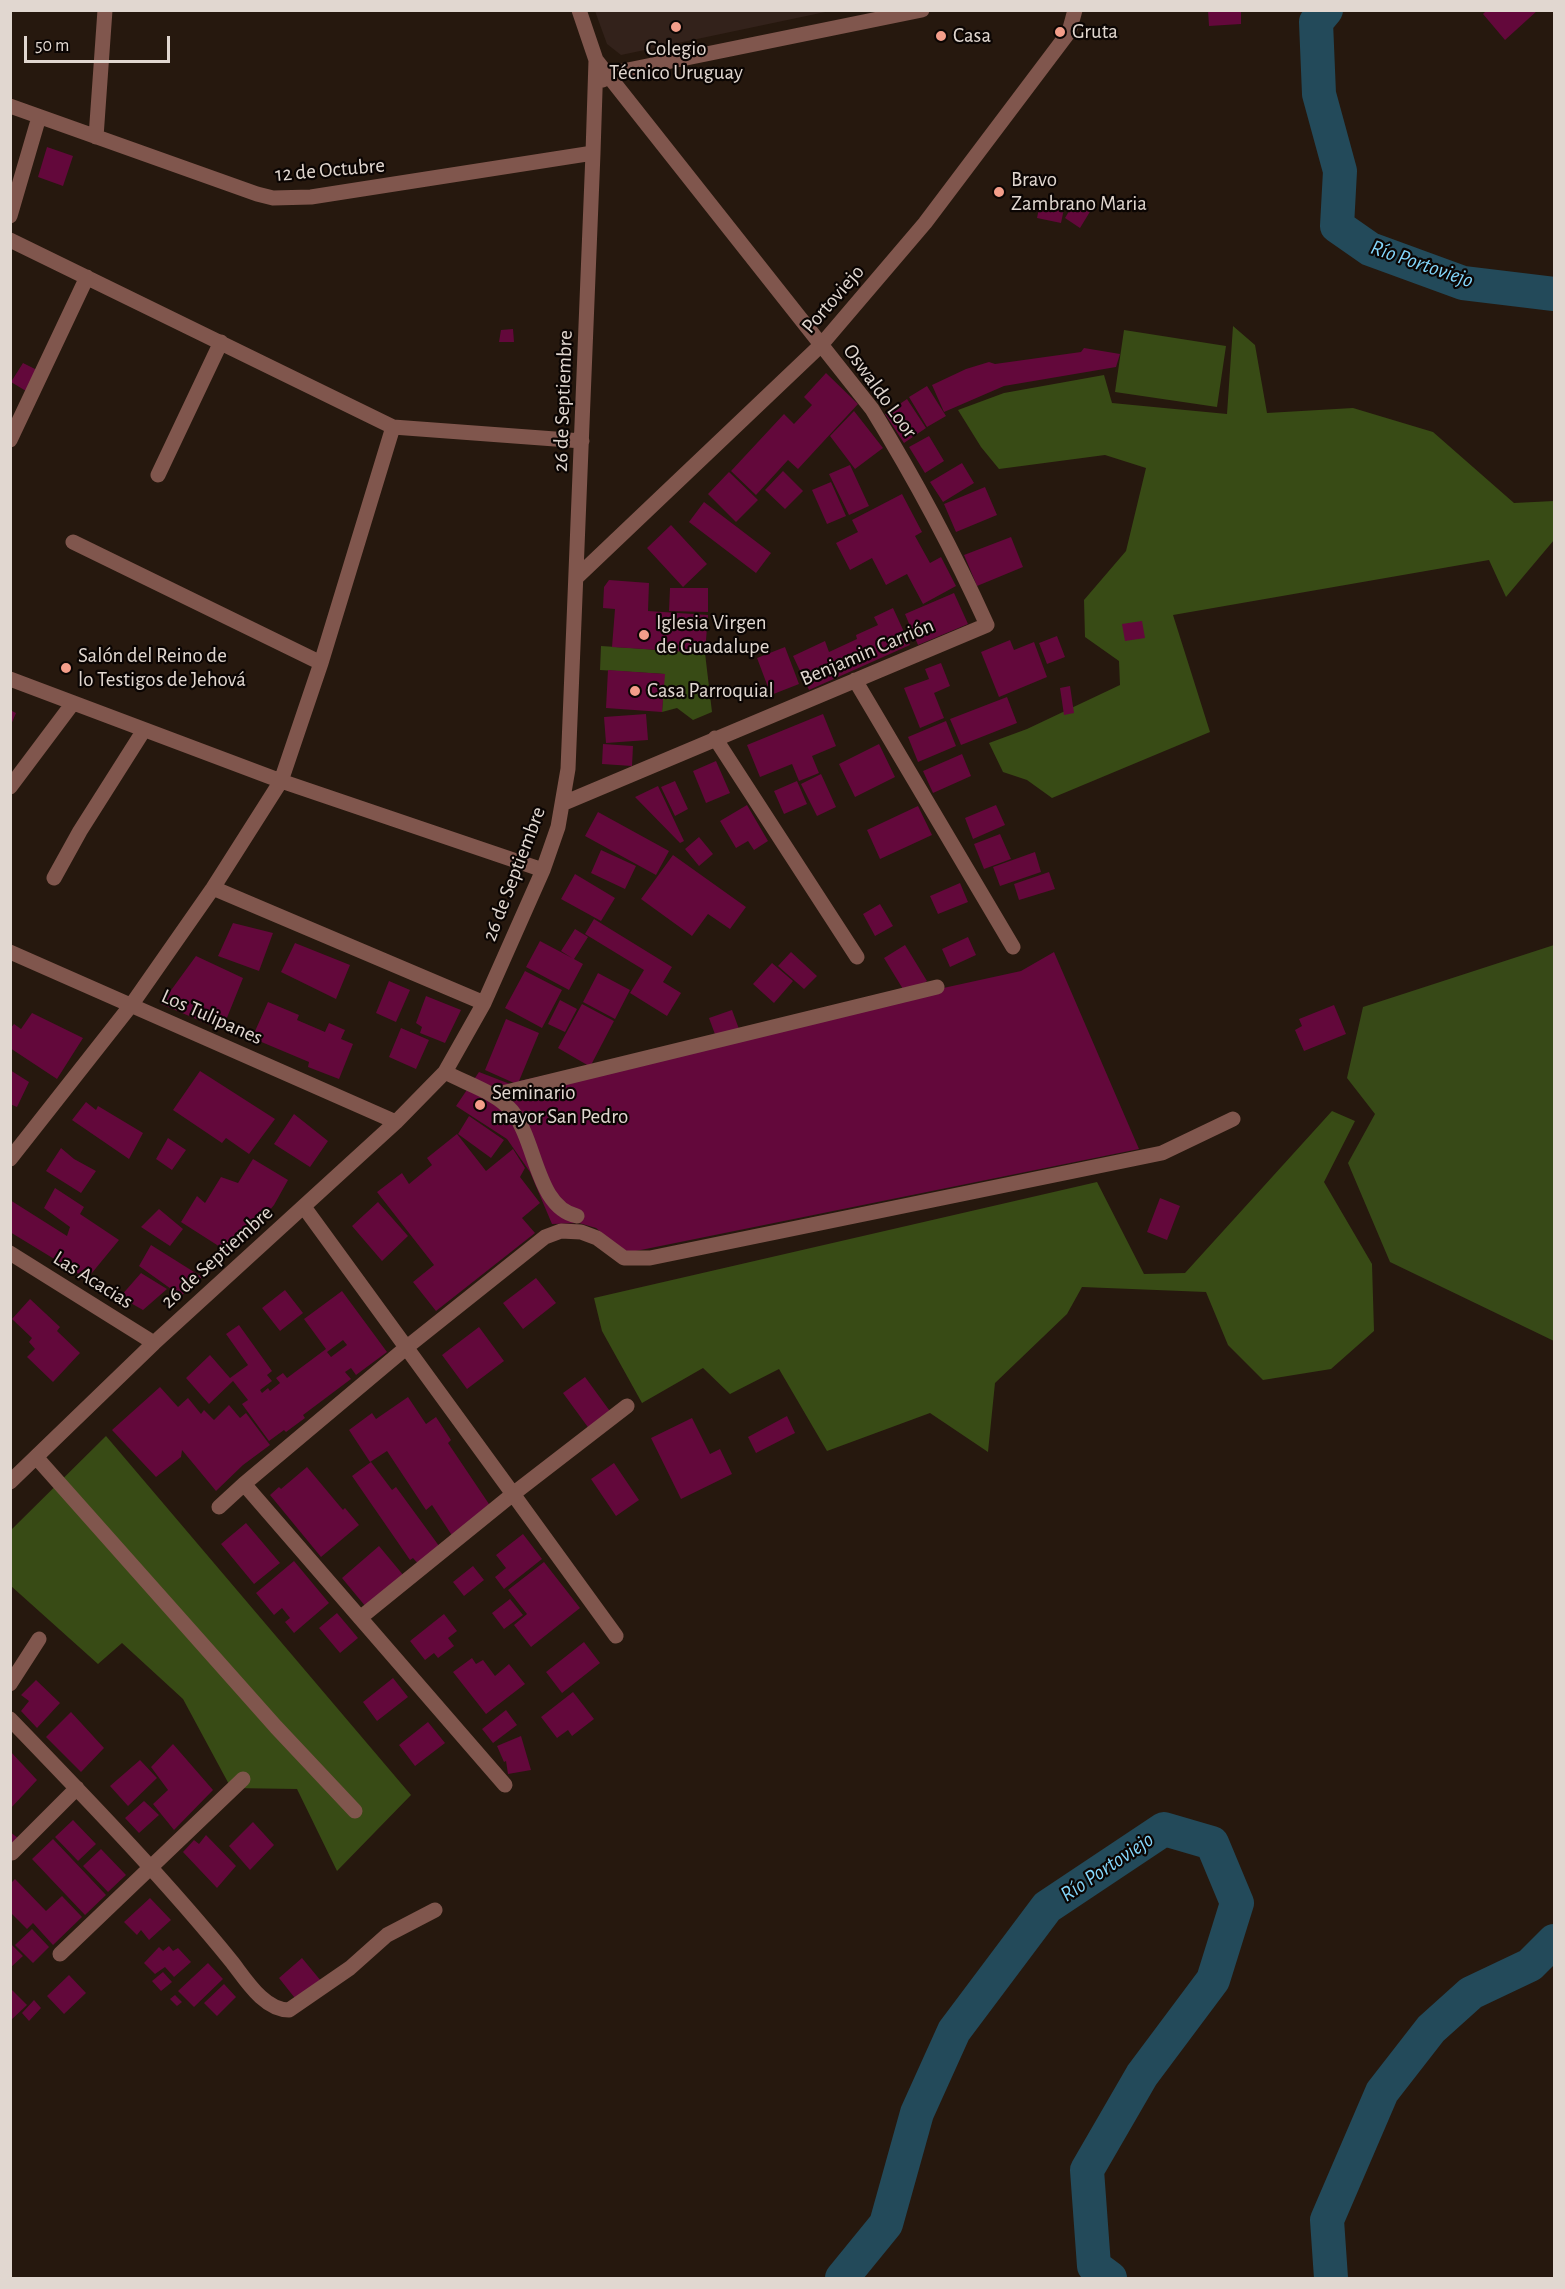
<!DOCTYPE html>
<html>
<head>
<meta charset="utf-8">
<style>
	body { margin:0 }
	#map { position:relative; width:1565px; height:2289px; overflow:hidden; background:#26180e; font-family:"Alegreya Sans",sans-serif }
	canvas { display:block }
	.frame { position:absolute; inset:0; border:12px solid #e1d7d0; pointer-events:none }
	.scale { position:absolute; left:24px; top:36px; width:146px; height:27px; box-sizing:border-box; border:3px solid #e1d7d0; border-top:0; padding-left:8px; font-size:18px; line-height:21px; white-space:nowrap; color:#e1d7d0; -webkit-text-stroke:4px #0b0503; paint-order:stroke }
</style>
</head>
<body>
<div id="map">
<canvas width="1565" height="2289"></canvas>
<div class="frame"></div>
<div class="scale">50 m</div>
</div>
<script>
const ctx = document.querySelector('canvas').getContext('2d');
ctx.lineJoin = 'round';
function fill(path, color) { ctx.fillStyle = color; ctx.fill(path, 'evenodd'); }
function strokePath(path, color, width, dash) { ctx.strokeStyle = color; ctx.lineWidth = width; ctx.lineCap = dash ? 'butt' : 'round'; ctx.setLineDash(dash || []); ctx.stroke(path); }
function label(font, color, halo, rows, align = 'center') {
  ctx.font = font + ' "Alegreya Sans",sans-serif'; ctx.lineWidth = 4.5; ctx.setLineDash([]); ctx.textBaseline = 'middle'; ctx.strokeStyle = halo; ctx.fillStyle = color; for (const [text, x, y, turn = 0] of rows) {
    ctx.save(); ctx.translate(x, y); ctx.rotate((+turn || 0) * Math.PI / 180); ctx.textAlign = isNaN(turn) ? turn : align; if (halo) ctx.strokeText(text, 0, 0); ctx.fillText(text, 0, 0); ctx.restore();
  }
}
fill(new Path2D(`
	M 595,11 L 830,11 L 621,55 L 607,44 Z`), '#33221b');
fill(new Path2D(`
	M 1233,326 L 1255,345 L 1267,413 L 1353,408 L 1433,432 L 1514,503 L 1554,501 L 1554,540 L 1506,597 L 1489,560 L 1173,615 L 1210,732 L 1052,798 L 1027,780 L 1003,772 L 989,743 L 1027,729 L 1120,685 L 1119,661 L 1085,637 L 1084,600 L 1126,551 L 1146,468 L 1105,455 L 999,469 L 981,447 L 958,410 L 1004,393 L 1104,375 L 1112,403 L 1227,414 Z
	M 1124,330 L 1226,346 L 1217,407 L 1115,392 Z
	M 601,646 L 705,653 L 712,712 L 693,720 L 677,708 L 662,712 L 664,674 L 600,670 Z
	M 1332,1111 L 1355,1121 L 1324,1182 L 1372,1264 L 1374,1331 L 1331,1369 L 1263,1380 L 1228,1345 L 1206,1292 L 1082,1287 L 1067,1314 L 995,1383 L 988,1452 L 930,1413 L 827,1451 L 779,1369 L 730,1394 L 703,1368 L 642,1403 L 602,1331 L 594,1298 L 1097,1182 L 1144,1274 L 1185,1273 Z
	M 106,1436 L 411,1795 L 337,1871 L 297,1789 L 231,1788 L 183,1699 L 122,1643 L 98,1664 L 11,1586 L 11,1530 Z`), '#384b15');
fill(new Path2D(`
	M 1554,945 L 1554,1341 L 1390,1262 L 1348,1163 L 1375,1114 L 1347,1078 L 1363,1007 Z`), '#374917');
strokePath(new Path2D(`
	M 1326,10 L 1316,22 L 1319,94 L 1340,171 L 1337,226 L 1370,249 L 1463,283 L 1554,294
	M 842,2278 L 886,2224 L 917,2113 L 954,2031 L 1047,1907 L 1164,1829 L 1212,1843 L 1237,1903 L 1213,1980 L 1142,2075 L 1087,2170 L 1094,2266 L 1110,2278
	M 1331,2278 L 1327,2220 L 1382,2092 L 1431,2029 L 1471,1993 L 1530,1965 L 1554,1941`), '#234a5a', 34);
fill(new Path2D(`
	M 1208,10 L 1241,10 L 1241,24 L 1209,26 Z
	M 1487,10 L 1538,10 L 1505,40 L 1483,14 Z
	M 47,147 L 73,156 L 63,186 L 38,177 Z
	M 1041,199 L 1065,204 L 1061,223 L 1037,218 Z
	M 1075,201 L 1091,210 L 1080,228 L 1065,218 Z
	M 513,329 L 514,342 L 499,342 L 501,330 Z
	M 1084,348 L 1120,354 L 1116,367 L 1004,386 L 944,412 L 932,385 L 966,369 L 989,362 L 995,364 L 1081,352 Z
	M 23,363 L 37,370 L 26,391 L 11,382 Z
	M 826,373 L 858,404 L 798,469 L 788,460 L 756,495 L 731,471 L 784,414 L 794,424 L 812,405 L 804,397 Z
	M 927,386 L 946,416 L 927,427 L 909,397 Z
	M 907,399 L 926,428 L 904,443 L 885,414 Z
	M 854,411 L 883,448 L 855,469 L 830,436 Z
	M 929,436 L 944,461 L 925,473 L 909,447 Z
	M 962,463 L 974,483 L 943,502 L 930,482 Z
	M 850,465 L 869,506 L 849,515 L 829,474 Z
	M 783,471 L 803,491 L 785,509 L 765,490 Z
	M 729,472 L 758,500 L 736,522 L 708,494 Z
	M 831,482 L 846,516 L 827,524 L 812,490 Z
	M 985,487 L 997,515 L 956,532 L 944,504 Z
	M 902,494 L 922,532 L 915,536 L 930,563 L 941,557 L 956,586 L 923,604 L 907,574 L 886,585 L 872,558 L 850,570 L 836,543 L 858,532 L 852,520 Z
	M 704,502 L 771,553 L 756,573 L 689,522 Z
	M 671,525 L 707,564 L 683,587 L 647,548 Z
	M 1011,537 L 1023,567 L 977,586 L 964,555 Z
	M 609,580 L 649,583 L 648,611 L 708,615 L 705,653 L 612,647 L 615,609 L 603,608 L 604,587 Z
	M 670,588 L 708,588 L 708,612 L 669,611 Z
	M 954,593 L 968,624 L 918,645 L 905,614 Z
	M 893,608 L 910,645 L 809,690 L 793,656 L 825,641 L 829,652 L 857,639 L 856,635 L 878,625 L 874,617 Z
	M 1142,621 L 1145,638 L 1125,641 L 1122,624 Z
	M 1057,636 L 1065,657 L 1047,664 L 1039,643 Z
	M 1010,640 L 1014,650 L 1034,642 L 1047,677 L 999,697 L 981,652 Z
	M 785,647 L 799,684 L 771,695 L 757,658 Z
	M 941,663 L 950,686 L 934,693 L 944,718 L 920,728 L 904,688 L 929,679 L 925,669 Z
	M 608,670 L 665,674 L 662,712 L 606,708 Z
	M 1070,686 L 1074,713 L 1064,715 L 1060,688 Z
	M 1007,697 L 1017,723 L 961,745 L 950,719 Z
	M 10,710 L 16,713 L 10,727 Z
	M 646,714 L 648,740 L 606,743 L 604,717 Z
	M 823,714 L 836,746 L 812,756 L 819,773 L 799,781 L 792,764 L 760,777 L 747,745 Z
	M 946,721 L 956,746 L 918,762 L 908,737 Z
	M 603,744 L 633,746 L 632,766 L 602,764 Z
	M 879,744 L 895,777 L 855,797 L 839,764 Z
	M 962,754 L 971,776 L 933,793 L 923,771 Z
	M 716,761 L 730,793 L 706,803 L 693,771 Z
	M 821,774 L 836,807 L 817,816 L 801,784 Z
	M 675,781 L 688,809 L 675,816 L 661,787 Z
	M 797,781 L 807,804 L 784,814 L 774,791 Z
	M 658,786 L 684,841 L 680,843 L 635,797 Z
	M 747,805 L 768,841 L 754,850 L 748,841 L 736,848 L 720,821 Z
	M 996,805 L 1005,825 L 973,839 L 965,818 Z
	M 918,806 L 932,835 L 880,859 L 867,830 Z
	M 598,812 L 669,851 L 656,875 L 585,836 Z
	M 1000,834 L 1011,859 L 984,869 L 974,844 Z
	M 699,837 L 713,854 L 699,866 L 685,849 Z
	M 601,850 L 636,866 L 625,889 L 591,873 Z
	M 1035,852 L 1041,872 L 1000,886 L 993,867 Z
	M 673,855 L 746,907 L 730,929 L 708,914 L 692,936 L 641,899 Z
	M 1049,872 L 1055,889 L 1019,900 L 1014,884 Z
	M 575,874 L 615,898 L 601,921 L 561,899 Z
	M 960,883 L 968,902 L 938,914 L 930,896 Z
	M 880,904 L 893,926 L 875,936 L 863,914 Z
	M 594,919 L 672,967 L 663,982 L 681,993 L 667,1016 L 630,993 L 644,970 L 585,934 Z
	M 233,923 L 273,933 L 259,971 L 218,956 Z
	M 575,929 L 588,937 L 574,959 L 583,964 L 569,990 L 526,967 L 540,941 L 572,958 L 561,951 Z
	M 968,937 L 976,955 L 950,967 L 942,949 Z
	M 295,943 L 350,965 L 336,999 L 281,972 Z
	M 905,945 L 927,981 L 906,994 L 884,958 Z
	M 791,952 L 817,976 L 804,989 L 778,966 Z
	M 1054,952 L 1139,1149 L 621,1254 L 611,1241 L 596,1228 L 579,1223 L 552,1224 L 530,1172 L 507,1139 L 456,1106 L 479,1072 L 510,1084 L 514,1083 L 485,1070 L 506,1019 L 539,1033 L 519,1081 L 589,1066 L 558,1048 L 582,1004 L 614,1021 L 591,1065 L 1021,971 Z
	M 196,956 L 243,978 L 222,1030 L 161,1004 Z
	M 772,963 L 793,981 L 774,1003 L 753,984 Z
	M 525,971 L 562,990 L 542,1028 L 505,1008 Z
	M 598,973 L 630,990 L 615,1019 L 583,1002 Z
	M 389,981 L 410,990 L 396,1022 L 376,1013 Z
	M 426,996 L 461,1010 L 445,1043 L 420,1033 L 422,1027 L 416,1023 Z
	M 560,1000 L 577,1009 L 565,1032 L 548,1024 Z
	M 268,1002 L 299,1015 L 297,1020 L 325,1032 L 329,1023 L 345,1030 L 341,1039 L 353,1044 L 339,1079 L 308,1067 L 309,1062 L 252,1038 Z
	M 1334,1005 L 1346,1034 L 1304,1051 L 1295,1030 L 1302,1026 L 1299,1019 Z
	M 732,1010 L 739,1029 L 716,1037 L 709,1018 Z
	M 32,1013 L 83,1038 L 57,1079 L 10,1048 L 10,1029 L 14,1024 L 21,1029 Z
	M 401,1028 L 429,1040 L 416,1069 L 389,1057 Z
	M 10,1070 L 29,1082 L 17,1107 L 10,1104 Z
	M 200,1071 L 275,1119 L 249,1154 L 226,1138 L 222,1143 L 173,1110 Z
	M 86,1102 L 96,1110 L 98,1106 L 143,1133 L 129,1159 L 72,1120 Z
	M 294,1114 L 328,1141 L 310,1167 L 274,1144 Z
	M 469,1116 L 504,1140 L 491,1158 L 458,1134 Z
	M 457,1134 L 486,1171 L 513,1149 L 525,1168 L 520,1177 L 540,1203 L 522,1218 L 535,1233 L 436,1311 L 413,1282 L 434,1265 L 377,1192 L 402,1173 L 409,1184 L 432,1165 L 427,1158 Z
	M 168,1138 L 186,1150 L 172,1170 L 156,1159 Z
	M 61,1148 L 74,1159 L 96,1171 L 81,1193 L 46,1171 Z
	M 253,1159 L 288,1180 L 274,1205 L 253,1230 L 228,1252 L 181,1222 L 197,1196 L 205,1203 L 221,1177 L 238,1183 Z
	M 55,1188 L 84,1207 L 80,1214 L 119,1240 L 87,1279 L 10,1232 L 10,1200 L 67,1236 L 70,1227 L 44,1208 Z
	M 1160,1198 L 1180,1206 L 1167,1240 L 1147,1232 Z
	M 378,1202 L 408,1236 L 382,1261 L 352,1226 Z
	M 159,1209 L 183,1229 L 170,1246 L 141,1227 Z
	M 151,1245 L 202,1277 L 181,1296 L 139,1266 Z
	M 141,1273 L 167,1289 L 143,1310 L 120,1297 Z
	M 536,1278 L 556,1303 L 523,1329 L 503,1303 Z
	M 285,1290 L 303,1313 L 280,1331 L 262,1308 Z
	M 342,1291 L 387,1352 L 356,1375 L 351,1368 L 345,1372 L 351,1379 L 303,1415 L 305,1418 L 286,1432 L 284,1430 L 269,1441 L 242,1404 L 248,1400 L 233,1381 L 209,1404 L 186,1378 L 210,1355 L 230,1378 L 248,1365 L 226,1334 L 239,1325 L 272,1371 L 267,1375 L 272,1381 L 260,1390 L 262,1393 L 268,1388 L 270,1391 L 280,1383 L 276,1378 L 283,1373 L 287,1378 L 326,1349 L 304,1319 ZM 343,1340 L 347,1345 L 331,1357 L 327,1352 Z
	M 30,1299 L 60,1327 L 57,1331 L 80,1353 L 53,1382 L 27,1357 L 35,1349 L 29,1342 L 32,1338 L 12,1319 Z
	M 479,1327 L 504,1361 L 467,1389 L 442,1355 Z
	M 585,1377 L 612,1414 L 590,1430 L 563,1393 Z
	M 160,1387 L 178,1407 L 188,1398 L 201,1414 L 204,1410 L 214,1420 L 229,1405 L 240,1418 L 246,1413 L 270,1445 L 243,1465 L 216,1491 L 182,1450 L 181,1457 L 156,1477 L 112,1430 Z
	M 408,1397 L 426,1424 L 436,1417 L 451,1440 L 448,1443 L 493,1510 L 453,1537 L 432,1505 L 426,1510 L 387,1451 L 370,1462 L 349,1430 L 372,1413 L 376,1419 Z
	M 787,1416 L 795,1433 L 756,1453 L 748,1437 Z
	M 692,1418 L 710,1454 L 720,1449 L 732,1474 L 681,1499 L 651,1438 Z
	M 371,1462 L 392,1490 L 396,1487 L 442,1550 L 420,1566 L 413,1558 L 410,1560 L 352,1476 Z
	M 614,1463 L 639,1500 L 616,1516 L 591,1479 Z
	M 307,1467 L 343,1510 L 345,1508 L 359,1525 L 321,1557 L 270,1495 L 279,1487 L 281,1489 Z
	M 246,1523 L 280,1563 L 254,1584 L 221,1544 Z
	M 523,1534 L 542,1559 L 504,1589 L 495,1577 L 506,1568 L 496,1555 Z
	M 379,1546 L 404,1576 L 366,1607 L 342,1578 Z
	M 294,1561 L 329,1603 L 294,1633 L 285,1622 L 290,1618 L 282,1608 L 274,1615 L 256,1593 Z
	M 544,1562 L 580,1608 L 531,1647 L 514,1625 L 527,1614 L 508,1590 Z
	M 473,1566 L 484,1580 L 464,1596 L 453,1582 Z
	M 510,1599 L 523,1615 L 504,1629 L 492,1613 Z
	M 337,1613 L 358,1638 L 340,1653 L 319,1628 Z
	M 444,1614 L 457,1631 L 448,1638 L 454,1646 L 438,1658 L 434,1653 L 425,1660 L 410,1641 Z
	M 584,1642 L 600,1663 L 562,1693 L 546,1672 Z
	M 472,1658 L 476,1664 L 483,1660 L 495,1676 L 509,1664 L 525,1684 L 486,1714 L 453,1672 Z
	M 393,1678 L 408,1697 L 377,1721 L 363,1702 Z
	M 36,1680 L 60,1703 L 37,1728 L 21,1711 L 29,1701 L 21,1695 Z
	M 573,1692 L 594,1719 L 572,1736 L 568,1730 L 557,1738 L 541,1717 Z
	M 506,1710 L 517,1725 L 493,1743 L 482,1729 Z
	M 71,1712 L 104,1748 L 81,1772 L 46,1737 Z
	M 428,1722 L 445,1743 L 415,1766 L 399,1745 Z
	M 521,1736 L 531,1770 L 508,1774 L 506,1761 L 504,1762 L 497,1746 Z
	M 173,1744 L 213,1790 L 174,1830 L 153,1804 L 168,1790 L 151,1767 Z
	M 10,1751 L 37,1780 L 10,1809 Z
	M 140,1760 L 157,1778 L 128,1806 L 110,1786 Z
	M 144,1801 L 159,1815 L 139,1833 L 125,1818 Z
	M 73,1820 L 96,1844 L 78,1861 L 55,1837 Z
	M 253,1822 L 274,1845 L 250,1870 L 229,1846 Z
	M 10,1832 L 18,1838 L 10,1846 Z
	M 206,1835 L 236,1866 L 217,1888 L 183,1852 L 194,1840 L 199,1844 Z
	M 53,1839 L 106,1895 L 85,1915 L 32,1859 Z
	M 101,1849 L 126,1875 L 108,1892 L 83,1866 Z
	M 15,1879 L 46,1911 L 62,1896 L 82,1917 L 53,1945 L 33,1923 L 27,1929 L 10,1912 L 10,1884 Z
	M 150,1898 L 171,1920 L 149,1940 L 141,1930 L 137,1935 L 124,1922 Z
	M 32,1929 L 49,1947 L 33,1963 L 15,1945 Z
	M 10,1943 L 23,1956 L 10,1968 Z
	M 169,1946 L 173,1951 L 178,1948 L 191,1962 L 174,1977 L 165,1967 L 155,1974 L 144,1963 L 159,1947 L 163,1951 Z
	M 302,1958 L 321,1981 L 298,2002 L 279,1978 Z
	M 208,1963 L 223,1979 L 194,2007 L 178,1991 Z
	M 163,1972 L 172,1982 L 161,1991 L 152,1981 Z
	M 69,1975 L 86,1993 L 64,2014 L 47,1996 Z
	M 224,1984 L 236,1997 L 217,2016 L 204,2003 Z
	M 10,1988 L 27,2005 L 10,2021 Z
	M 175,1995 L 182,2002 L 177,2006 L 170,1999 Z
	M 34,2000 L 41,2008 L 29,2021 L 22,2013 Z`), '#63083b');
strokePath(new Path2D(`
	M 603,80 L 608,74 L 922,10
	M 10,106 L 257,194 L 273,198 L 311,197 L 593,153
	M 96,137 L 105,10
	M 10,216 L 39,117
	M 10,240 L 393,427 L 582,441
	M 10,440 L 87,277
	M 158,475 L 221,342
	M 73,542 L 321,663
	M 577,577 L 821,345 L 925,223 L 1069,32 L 1075,10
	M 10,679 L 281,781 L 543,870
	M 855,680 L 1013,947
	M 715,738 L 857,957
	M 10,787 L 73,703
	M 564,803 L 987,625 C 953,550 915,479 872,409 L 596,60
	M 54,878 L 80,831 L 144,730
	M 213,888 L 484,1003
	M 10,952 L 396,1122
	M 445,1072 C 467,1084 496,1092 512,1111 C 537,1142 536,1207 577,1216
	M 494,1095 L 937,987
	M 10,1159 L 132,1004 L 213,888 L 281,781 L 321,663 L 393,427
	M 304,1207 L 513,1494 L 627,1406
	M 10,1253 L 154,1343
	M 36,1457 L 276,1727 L 355,1811
	M 10,1482 L 154,1343 L 396,1122 L 445,1072 L 484,1003 L 543,870 L 558,827 L 568,769 L 593,153 L 596,60 L 579,10
	M 219,1507 L 244,1484
	M 360,1618 L 513,1494 L 616,1636
	M 10,1684 L 39,1639
	M 10,1719 C 86,1798 163,1877 232,1962 C 246,1980 264,2010 289,2010 L 350,1968 L 387,1935 L 435,1910
	M 505,1785 L 244,1484 L 407,1347 L 545,1237 L 561,1231 L 581,1232 L 597,1238 L 624,1258 L 650,1258 L 1162,1153 L 1233,1119
	M 12,1853 L 77,1788
	M 60,1954 L 243,1779`), '#80564d', 15);
for (const [x, y, r, color] of [
	[676,27,6,"#f49e8a"],
	[1060,32,6,"#f49e8a"],
	[941,36,6,"#f49e8a"],
	[999,192,6,"#f49e8a"],
	[644,635,6,"#f49e8a"],
	[66,668,6,"#f49e8a"],
	[635,691,6,"#f49e8a"],
	[480,1105,6,"#f49e8a"]
]) { const dot = new Path2D(); dot.arc(x, y, r, 0, 2 * Math.PI); ctx.fillStyle = color; ctx.fill(dot); strokePath(dot, '#0b0503', 2); }
label('21px', '#e1d7d0', '#0b0503', [
	["Gruta",1072,32],
	["Casa",953,36],
	["Colegio",676,49,"center"],
	["Técnico Uruguay",676,73,"center"],
	["Bravo",1011,180],
	["Zambrano Maria",1011,204],
	["Iglesia Virgen",656,623],
	["de Guadalupe",656,647],
	["Salón del Reino de",78,656],
	["lo Testigos de Jehová",78,680],
	["Casa Parroquial",647,691],
	["Seminario",492,1093],
	["mayor San Pedro",492,1117]
], 'left');
label('21px', '#e1d7d0', '#0b0503', [
	["12 de Octubre",330,170,-5],
	["Portoviejo",833,299,-49],
	["Oswaldo Loor",880,391,54],
	["26 de Septiembre",563,401,-88],
	["Benjamin Carrión",867,652,-23],
	["26 de Septiembre",514,874,-69],
	["Los Tulipanes",212,1017,24],
	["26 de Septiembre",217,1257,-42],
	["Las Acacias",93,1280,32]
]);
label('italic 22px', '#84d6fb', '#0b0503', [
	["Río Portoviejo",1422,264,19],
	["Río Portoviejo",1107,1867,-34]
]);
</script>
</body>
</html>
